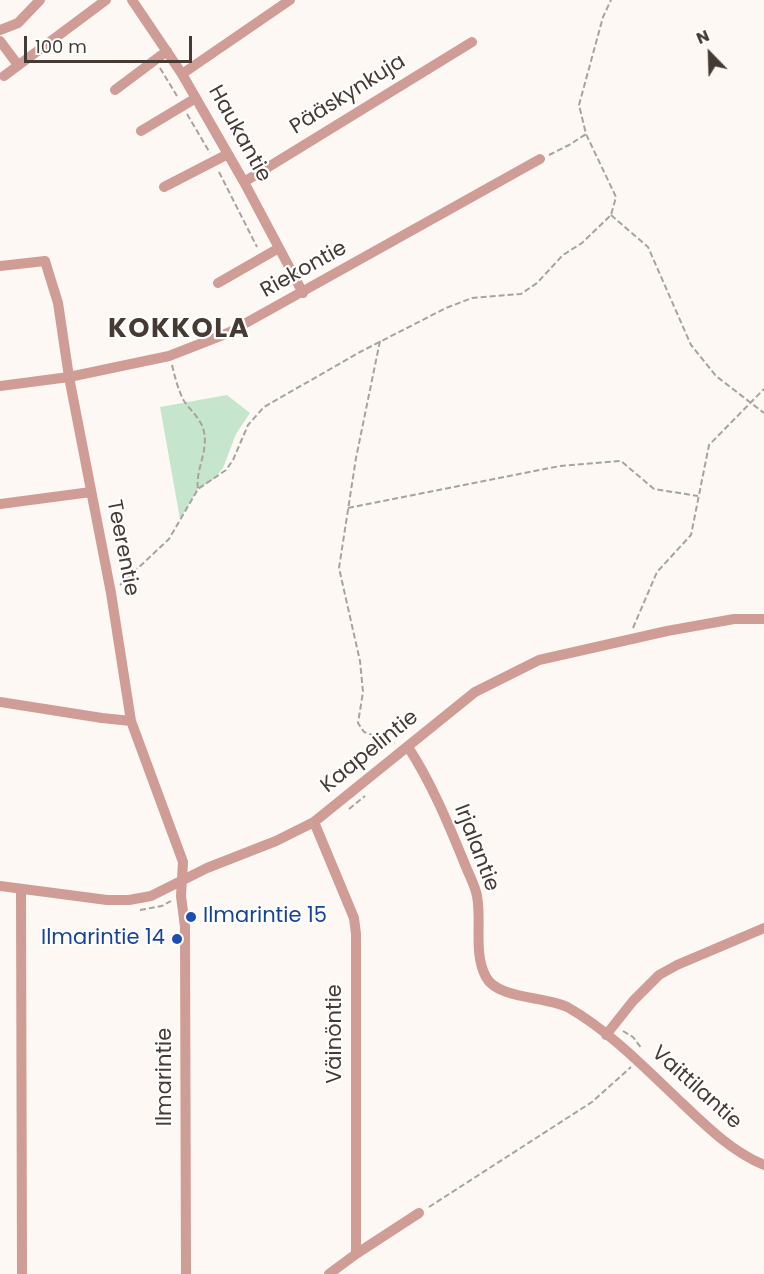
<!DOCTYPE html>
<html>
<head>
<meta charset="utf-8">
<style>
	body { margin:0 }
	#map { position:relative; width:764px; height:1274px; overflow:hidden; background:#fef8f5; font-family:Poppins,sans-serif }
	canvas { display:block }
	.north { position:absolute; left:680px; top:24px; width:60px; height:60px; -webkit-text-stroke:4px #fff; paint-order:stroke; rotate:337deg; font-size:16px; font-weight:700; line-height:24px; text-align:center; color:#453a34 }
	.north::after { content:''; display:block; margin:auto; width:21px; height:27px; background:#453a34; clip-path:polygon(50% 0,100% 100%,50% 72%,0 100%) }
	.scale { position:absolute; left:24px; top:36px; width:168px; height:27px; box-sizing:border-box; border:3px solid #453a34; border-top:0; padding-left:8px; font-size:18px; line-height:21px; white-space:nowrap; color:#453a34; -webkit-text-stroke:4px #fff; paint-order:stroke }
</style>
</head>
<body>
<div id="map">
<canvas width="764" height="1274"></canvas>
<div class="north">N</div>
<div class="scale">100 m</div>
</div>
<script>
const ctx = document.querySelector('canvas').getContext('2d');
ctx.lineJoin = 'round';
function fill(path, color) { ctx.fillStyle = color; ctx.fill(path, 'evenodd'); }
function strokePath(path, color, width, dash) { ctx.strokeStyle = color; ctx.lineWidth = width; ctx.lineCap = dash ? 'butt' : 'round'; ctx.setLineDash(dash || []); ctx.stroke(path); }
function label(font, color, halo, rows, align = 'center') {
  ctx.font = font + ' Poppins,sans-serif'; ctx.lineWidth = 4.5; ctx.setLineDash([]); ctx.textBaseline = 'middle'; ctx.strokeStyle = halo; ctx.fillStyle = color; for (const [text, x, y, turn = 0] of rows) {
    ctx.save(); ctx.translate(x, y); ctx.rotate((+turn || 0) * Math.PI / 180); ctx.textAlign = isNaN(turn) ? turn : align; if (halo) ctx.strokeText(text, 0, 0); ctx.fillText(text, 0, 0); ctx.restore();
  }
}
fill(new Path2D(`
	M 227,395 L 250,413 L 236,434 L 223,468 L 214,479 L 198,489 L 180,519 L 160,407 Z`), '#c5e6cd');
strokePath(new Path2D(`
	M 160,68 L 177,96
	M 187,114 L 210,153
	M 549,155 L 569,145 L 586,134
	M 219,172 L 257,247
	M 611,215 L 648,247 L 691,345 L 716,376 L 764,413
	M 380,341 L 356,458 L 339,568 L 360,661 L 363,692 L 358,723 L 364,732 L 395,743
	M 172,365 C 175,377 178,390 184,401 C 190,410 199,417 203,428 C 210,450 195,469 198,489
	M 348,508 L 560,466 L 621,461 L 654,489 L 698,496
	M 120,585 L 169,539 L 198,489 L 226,470 L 233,460 L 248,425 L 264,407 L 360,352 L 446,308 L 472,298 L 521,294 L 537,283 L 563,255 L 582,243 L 611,215 L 616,197 L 586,134 L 579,105 L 603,17 L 611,0
	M 633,628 L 657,572 L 691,535 L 709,445 L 764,389
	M 349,809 L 365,796
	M 140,910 L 162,906 L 171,901
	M 623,1031 L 633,1037 L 642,1049
	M 429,1207 L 592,1102 L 631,1067`), '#a9a19c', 2, [6, 3]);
strokePath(new Path2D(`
	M 132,0 L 182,74 L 244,182 L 303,293
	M 0,30 L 18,23 L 40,0
	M 0,41 L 18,65
	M 182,74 L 290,0
	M 4,76 L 106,0
	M 115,90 L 167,51
	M 141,131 L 196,98
	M 244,182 L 472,42
	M 164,187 L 228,154
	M 0,266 L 45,261 L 58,303 L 69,377 L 111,593 L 131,721 L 183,862 L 181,896 L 185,927 L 186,1274
	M 218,283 L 279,248
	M 0,386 L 69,377 L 169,356 L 228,333 L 540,159
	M 0,504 L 91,492
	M 0,702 L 102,718 L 131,721
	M 408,747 C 431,782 448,823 464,862 C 468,873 475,885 477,896 C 482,922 473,953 486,977 C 498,1000 548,996 569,1008 C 611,1032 649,1072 684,1105 C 708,1128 733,1152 764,1165
	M 314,822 L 354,918 L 356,934 L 356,1254
	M 0,886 L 107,900 L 129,900 L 151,896 L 207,868 L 276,841 L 314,822 L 475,692 L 539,660 L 667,631 L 734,619 L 764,619
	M 21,889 L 22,1274
	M 606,1035 L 633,1001 L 659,975 L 677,965 L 764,928
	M 329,1274 L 356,1254 L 419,1213`), '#cf9c96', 10);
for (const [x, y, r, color] of [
	[191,917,6,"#1a4fb4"],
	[177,939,6,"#1a4fb4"]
]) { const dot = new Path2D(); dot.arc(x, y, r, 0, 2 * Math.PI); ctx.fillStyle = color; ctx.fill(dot); strokePath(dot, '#fff', 2); }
label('21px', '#453a34', '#fff', [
	["Pääskynkuja",348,95,-32],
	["Haukantie",239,134,61],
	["Riekontie",304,270,-29],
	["Teerentie",122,548,79],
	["Kaapelintie",370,752,-39],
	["Irjalantie",476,848,69],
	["Väinöntie",336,1034,-90],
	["Ilmarintie",166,1077,-90],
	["Vaittilantie",696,1088,42]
]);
label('21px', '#164399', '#fff', [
	["Ilmarintie 15",203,917],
	["Ilmarintie 14",165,939,"right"]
], 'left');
ctx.letterSpacing = '1.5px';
label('bold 27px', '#453a34', '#fff', [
	["KOKKOLA",179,330]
]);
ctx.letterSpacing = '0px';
</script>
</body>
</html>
